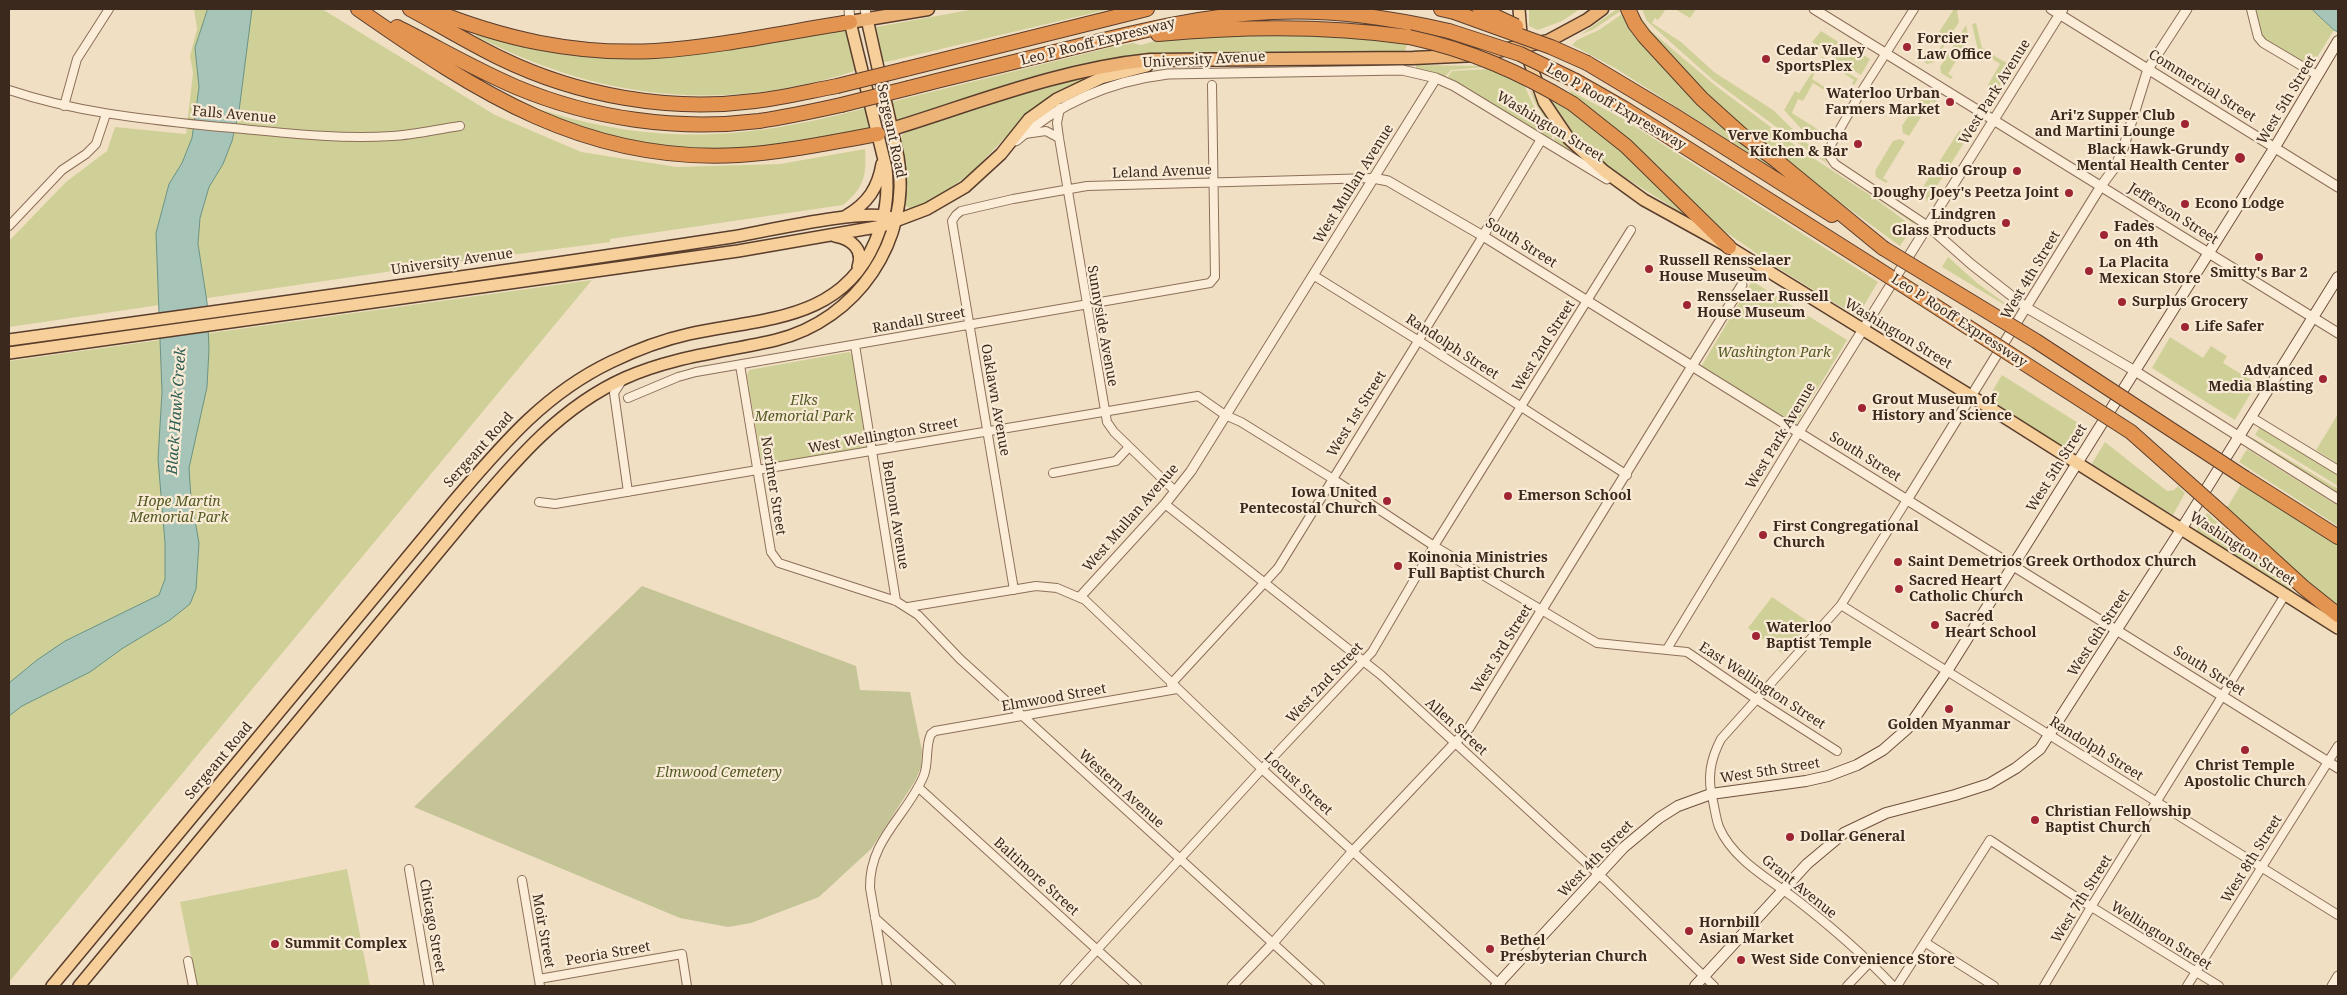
<!DOCTYPE html>
<html>
<head>
<meta charset="utf-8">
<style>
	body { margin:0 }
	#map { position:relative; width:2347px; height:995px; overflow:hidden; background:#f1dfc4; font-family:"Noto Serif",serif }
	canvas { display:block }
	.frame { position:absolute; inset:0; border:10px solid #3c291e; pointer-events:none }
</style>
</head>
<body>
<div id="map">
<canvas width="2347" height="995"></canvas>
<div class="frame"></div>
</div>
<script>
const ctx = document.querySelector('canvas').getContext('2d');
ctx.lineJoin = 'round';
function fill(path, color) { ctx.fillStyle = color; ctx.fill(path, 'evenodd'); }
function strokePath(path, color, width, dash) { ctx.strokeStyle = color; ctx.lineWidth = width; ctx.lineCap = dash ? 'butt' : 'round'; ctx.setLineDash(dash || []); ctx.stroke(path); }
function label(font, color, halo, rows, align = 'center') {
  ctx.font = font + ' "Noto Serif",serif'; ctx.lineWidth = 4.5; ctx.setLineDash([]); ctx.textBaseline = 'middle'; ctx.strokeStyle = halo; ctx.fillStyle = color; for (const [text, x, y, turn = 0] of rows) {
    ctx.save(); ctx.translate(x, y); ctx.rotate((+turn || 0) * Math.PI / 180); ctx.textAlign = isNaN(turn) ? turn : align; if (halo) ctx.strokeText(text, 0, 0); ctx.fillText(text, 0, 0); ctx.restore();
  }
}
fill(new Path2D(`
	M 194,9 L 322,9 L 495,115 L 581,152 L 677,167 L 780,164 L 865,149 C 867,175 864,188 843,205 L 610,239 L 610,242 L 434,265 L 9,327 L 9,241 L 66,182 L 107,151 L 115,127 L 186,134 L 193,73 L 190,56 L 197,29 Z
	M 975,9 L 1110,9 L 886,62 L 883,61 L 876,27 Z
	M 1529,9 L 1580,9 L 1562,21 L 1538,30 L 1529,26 Z
	M 1617,9 L 1622,10 L 1594,29 L 1580,35 Z
	M 1635,9 L 1651,31 L 1716,86 L 1804,152 L 1873,197 L 1912,226 L 1912,228 L 1900,246 L 1744,132 L 1719,110 L 1650,34 L 1641,22 Z
	M 1642,9 L 1666,9 L 1658,20 L 1655,18 L 1652,23 L 1681,42 L 1714,72 L 1773,110 L 1812,148 L 1810,152 L 1713,80 L 1647,21 Z
	M 1675,9 L 1696,9 L 1690,18 Z
	M 1954,9 L 1961,9 L 1957,11 L 1959,22 L 1934,62 L 1927,64 L 1924,62 L 1925,60 L 1933,59 L 1947,37 L 1939,32 Z
	M 2255,9 L 2312,9 L 2334,30 L 2311,67 L 2263,38 Z
	M 1622,14 L 1627,24 L 1640,38 L 1790,179 L 1615,68 L 1572,45 L 1577,40 L 1599,30 Z
	M 1976,23 L 1982,48 L 1992,51 L 1989,57 L 1978,50 L 1972,24 Z
	M 1966,25 L 1969,39 L 1948,74 L 1953,77 L 1951,79 L 1941,73 L 1940,67 Z
	M 846,28 L 858,70 C 724,114 600,100 476,36 L 477,32 L 567,53 Z
	M 1821,31 L 1840,43 L 1833,55 L 1812,42 Z
	M 1212,34 L 1344,35 L 1407,44 L 1405,51 L 1167,56 L 895,122 L 891,102 L 1112,47 L 1133,43 L 1141,45 L 1158,40 Z
	M 1843,43 L 1870,59 L 1861,75 L 1834,58 Z
	M 1993,55 L 2012,66 L 1991,99 L 1988,85 L 2000,64 L 1991,58 Z
	M 1821,56 L 1858,79 L 1854,85 L 1852,84 L 1854,80 L 1824,61 Z
	M 1416,65 L 1483,66 L 1486,67 L 1451,70 L 1445,77 L 1416,69 Z
	M 1113,69 L 1022,120 L 973,171 L 948,190 L 917,208 L 911,209 L 905,205 L 901,138 L 905,131 L 1053,82 Z
	M 1490,69 L 1524,85 L 1539,117 L 1552,136 L 1551,141 L 1474,92 L 1447,78 L 1452,71 Z
	M 1813,71 L 1815,72 L 1812,79 L 1842,98 L 1845,94 L 1848,95 L 1842,101 L 1813,83 L 1803,101 L 1798,99 L 1792,113 L 1822,132 L 1816,143 L 1806,134 L 1784,110 L 1795,91 L 1799,93 Z
	M 1529,88 L 1561,136 L 1588,163 L 1554,143 L 1555,133 L 1535,103 Z
	M 1569,90 L 1623,119 L 1878,282 L 1860,312 L 1856,316 L 1773,265 L 1713,223 L 1574,99 Z
	M 1927,95 L 1937,101 L 1936,104 L 1931,101 L 1909,136 L 1903,133 L 1902,126 L 1921,96 Z
	M 1547,98 L 1586,121 L 1614,142 L 1698,223 L 1611,169 L 1569,131 Z
	M 522,104 C 650,146 737,142 866,108 L 869,131 L 796,146 L 707,152 L 606,138 Z
	M 1972,128 L 1972,130 L 1927,202 L 1923,187 L 1959,131 Z
	M 1900,139 L 1905,142 L 1883,178 L 1888,181 L 1886,183 L 1876,177 L 1875,171 L 1893,141 Z
	M 1814,149 L 1824,156 L 1826,162 L 1914,220 L 1914,224 L 1812,153 Z
	M 1948,257 L 1977,283 L 2006,304 L 2005,305 L 1942,267 Z
	M 592,280 L 9,982 L 9,361 Z
	M 1752,281 L 1847,340 L 1795,426 L 1701,367 Z
	M 2170,337 L 2203,358 L 2211,346 L 2227,356 L 2223,363 L 2251,380 L 2250,383 L 2255,386 L 2235,420 L 2152,368 Z
	M 849,352 L 853,356 L 867,442 L 866,447 L 770,464 L 764,462 L 761,459 L 747,376 L 749,370 Z
	M 2002,375 L 2083,426 L 2066,450 L 1987,400 Z
	M 2338,414 L 2338,464 L 2316,450 Z
	M 2261,425 L 2338,474 L 2338,486 L 2255,435 Z
	M 2253,438 L 2338,489 L 2338,493 L 2256,443 Z
	M 2105,442 L 2167,491 L 2174,490 L 2178,486 L 2185,493 L 2173,515 L 2091,465 Z
	M 2247,449 L 2338,506 L 2338,526 L 2239,462 Z
	M 2245,478 L 2338,536 L 2338,615 L 2223,514 Z
	M 2207,513 L 2303,600 L 2195,533 Z
	M 1772,597 L 1810,623 L 1783,654 L 1748,628 Z
	M 347,869 L 370,986 L 197,986 L 180,902 Z`), '#cfd097');
fill(new Path2D(`
	M 642,586 L 856,666 L 860,690 L 910,692 L 922,751 L 921,767 L 915,781 L 871,849 L 819,897 L 751,923 L 728,927 L 680,918 L 414,807 Z`), '#c4c497');
const water = new Path2D(`
	M 208,9 L 252,9 L 239,111 L 232,141 L 223,164 L 209,187 L 200,218 L 198,244 L 207,302 L 209,349 L 207,387 L 189,468 L 191,498 L 199,543 L 196,589 L 190,604 L 170,620 L 123,648 L 90,672 L 22,706 L 9,716 L 9,683 L 37,660 L 65,641 L 159,595 L 165,579 L 165,543 L 158,459 L 162,392 L 156,233 L 169,184 L 182,163 L 192,138 L 199,87 L 195,48 Z
	M 2312,9 L 2338,9 L 2338,32 L 2334,30 Z`);
fill(water, '#a6c4b8');
strokePath(water, '#6c9385', 1);
const minor = new Path2D(`
	M 1914,9 L 1858,97 L 1832,143 L 1828,154 L 1835,164 L 1928,226
	M 2251,9 L 2258,37 L 2263,43 L 2317,75
	M 9,90 C 74,112 142,119 210,126 C 270,131 332,140 392,136 C 415,135 438,129 460,126
	M 64,106 L 77,59 L 109,9
	M 1060,108 L 1057,123 L 1059,138 L 1107,422 L 1114,432 L 1175,491
	M 1025,134 L 1046,131 L 1059,138
	M 9,226 L 62,170 L 86,154 L 96,144 L 106,114
	M 1313,275 L 1419,341 L 1627,475
	M 855,345 L 896,601
	M 740,365 L 771,552 L 779,563 L 896,601 L 918,615 L 960,659 L 1320,986
	M 621,382 L 614,393 L 628,492
	M 628,398 L 678,377 L 696,372 L 1210,283 L 1215,277 L 1212,85
	M 2251,417 L 2338,470
	M 1053,473 L 1116,461 L 1129,447
	M 539,502 L 555,504 L 1198,396 L 1225,415 L 1241,422 L 1333,479 L 1434,546 L 1597,643 L 1687,652 L 1756,699 L 1837,751
	M 1165,504 L 1381,675 L 1606,881 L 1714,986
	M 1014,590 L 952,221 L 956,215 L 961,211 L 1013,199 L 1087,186 L 1373,178
	M 1841,605 L 2338,915
	M 908,607 L 1036,586 L 1057,588 L 1085,600 L 1262,769 L 1501,986
	M 1667,649 L 1799,432
	M 1171,684 L 1278,568 L 1483,236
	M 918,787 L 1137,986
	M 409,869 L 429,986
	M 522,880 L 540,986
	M 875,918 L 951,986
	M 1926,943 L 1994,986
	M 188,961 L 193,986
	M 539,979 L 682,954 L 687,986
	M 887,986 L 870,888 C 869,839 908,815 924,775 C 929,762 925,746 931,734 L 935,731 L 1177,689
	M 1064,986 L 1262,769 L 1372,652 L 1434,546 L 1631,230
	M 1847,986 L 1869,963
	M 1893,986 C 1863,954 1828,924 1793,897 C 1767,878 1732,858 1719,827 C 1716,819 1715,810 1713,801 C 1707,778 1710,760 1721,739 L 1841,605 L 1907,500
	M 1897,986 L 1990,840 L 2082,901 L 2219,986
	M 2044,986 L 2091,907 L 2285,595
	M 2187,986 L 2338,746`);
const tertiary = new Path2D(`
	M 849,9 L 850,22
	M 865,9 L 867,19
	M 1814,9 L 2338,333
	M 2051,9 L 2338,187
	M 1016,141 C 1060,102 1110,81 1168,74 L 1402,70 L 1436,78 L 1454,86 L 1607,179
	M 1373,178 L 1388,181 L 1483,236 L 2338,768
	M 1928,226 L 1971,264 L 2027,308 L 2135,371 L 2338,499
	M 1483,236 L 1541,140
	M 1799,432 L 2063,9
	M 1907,500 L 2101,186 L 2115,167 L 2123,149 L 2148,69 L 2187,9
	M 1080,597 L 1165,504 L 1191,471 L 1436,78
	M 1232,986 L 1273,943 L 1353,851 L 1469,728 L 1742,285
	M 2332,986 L 2338,976`);
const secondary = new Path2D(`
	M 1496,986 L 1623,848 L 1659,818 L 1678,806 L 1711,794 L 1806,781 L 1828,776 L 1857,765 L 1883,750 L 1907,729 L 1947,671 L 2275,147 L 2338,41
	M 1695,986 L 1807,864 L 1844,833 L 1886,813 L 1955,795 L 1989,784 L 2016,768 L 2040,749 L 2182,528 L 2338,277`);
const primary = new Path2D(`
	M 1519,9 L 1521,34
	M 1526,52 L 1544,102 L 1569,139 L 1604,171 L 1644,200 L 1729,247 L 1971,396 L 2338,628
	M 846,216 C 868,203 878,188 882,164
	M 835,236 C 852,239 864,250 858,267
	M 9,340 C 250,307 491,274 732,237 C 762,232 868,207 891,218
	M 9,353 L 738,251 L 882,226 L 927,209 L 965,187 L 1001,154 L 1029,119 L 1057,99 L 1101,78 L 1147,66
	M 52,986 L 454,501 C 502,445 544,394 611,362 C 636,350 662,340 689,334 C 761,318 841,322 875,242 C 886,217 889,194 886,168 L 850,22
	M 79,986 L 470,514 C 515,461 560,407 625,378 C 674,356 725,352 776,340 C 857,320 912,240 898,157 L 867,19`);
const trunk = new Path2D(`
	M 850,22 L 928,9
	M 892,129 C 976,103 1061,69 1150,60 L 1413,58 L 1477,55 L 1548,41 L 1587,20 L 1602,9`);
const motorway = new Path2D(`
	M 358,9 C 477,92 586,164 739,155 C 786,152 831,142 878,134
	M 410,9 C 440,25 469,43 500,58 C 578,96 669,112 755,101 C 783,98 810,91 837,86
	M 429,9 C 503,39 574,55 655,51 C 718,47 787,32 850,22
	M 1441,9 L 1454,12
	M 1628,9 L 1635,24 L 1644,36 L 1702,99 L 1742,135 L 1777,161 L 1883,248
	M 397,27 C 437,47 476,70 516,87 C 592,119 677,131 759,121 C 786,117 814,111 841,105
	M 1158,34 C 1243,26 1325,25 1409,37
	M 1587,63 L 1672,114 L 1832,215
	M 906,69 L 1147,9
	M 1576,81 L 1625,109 L 1873,266
	M 909,88 C 964,74 1019,61 1075,47 C 1140,31 1205,15 1272,12 C 1333,9 1391,18 1449,31
	M 1573,104 L 1626,146 L 1729,247
	M 2245,478 L 2338,537
	M 2223,514 L 2303,587 L 2338,615`);
strokePath(minor, '#8d6f59', 10);
strokePath(tertiary, '#8d6f59', 11);
strokePath(secondary, '#6f503c', 12);
strokePath(primary, '#5a3e2d', 14);
strokePath(trunk, '#5a3e2d', 15);
strokePath(motorway, '#5a3e2d', 16);
strokePath(minor, '#fbedd8', 8);
strokePath(tertiary, '#fbedd8', 9);
strokePath(secondary, '#fbedd8', 10);
strokePath(primary, '#f6cf9a', 11);
strokePath(trunk, '#edb276', 12);
strokePath(motorway, '#e49451', 14);
const motorwayBridge = new Path2D(`
	M 1480,9 L 1516,26
	M 1454,12 L 1551,47 L 1587,63
	M 1449,31 L 1520,54 L 1576,81
	M 1409,37 C 1469,50 1520,72 1573,104
	M 837,86 L 906,69
	M 841,105 L 909,88
	M 1883,248 L 2036,341 L 2245,478
	M 1873,266 L 2131,432 L 2223,514`);
strokePath(motorwayBridge, '#5a3e2d', 16, []);
strokePath(motorwayBridge, '#e49451', 14);
for (const [x, y, r, color] of [
	[1907,47,5,"#9f2533"],
	[1766,59,5,"#9f2533"],
	[1950,102,5,"#9f2533"],
	[2185,124,5,"#9f2533"],
	[1858,144,5,"#9f2533"],
	[2240,158,6,"#9f2533"],
	[2017,171,5,"#9f2533"],
	[2069,193,5,"#9f2533"],
	[2185,204,5,"#9f2533"],
	[2006,223,5,"#9f2533"],
	[2104,235,5,"#9f2533"],
	[2259,257,5,"#9f2533"],
	[1649,269,5,"#9f2533"],
	[2089,271,5,"#9f2533"],
	[2122,302,5,"#9f2533"],
	[1687,305,5,"#9f2533"],
	[2185,327,5,"#9f2533"],
	[2323,379,5,"#9f2533"],
	[1862,408,5,"#9f2533"],
	[1508,496,5,"#9f2533"],
	[1387,501,5,"#9f2533"],
	[1763,535,5,"#9f2533"],
	[1898,562,5,"#9f2533"],
	[1398,566,5,"#9f2533"],
	[1899,589,5,"#9f2533"],
	[1935,625,5,"#9f2533"],
	[1756,636,5,"#9f2533"],
	[1949,709,5,"#9f2533"],
	[2245,750,5,"#9f2533"],
	[2035,820,5,"#9f2533"],
	[1790,837,5,"#9f2533"],
	[1689,931,5,"#9f2533"],
	[275,944,5,"#9f2533"],
	[1490,949,5,"#9f2533"],
	[1741,960,5,"#9f2533"]
]) { const dot = new Path2D(); dot.arc(x, y, r, 0, 2 * Math.PI); ctx.fillStyle = color; ctx.fill(dot); strokePath(dot, '#f8ead4', 2); }
label('bold 14px', '#3c291e', '#f8ead4', [
	["Forcier",1917,39],
	["Law Office",1917,55],
	["Cedar Valley",1776,51],
	["SportsPlex",1776,67],
	["Waterloo Urban",1940,94,"right"],
	["Farmers Market",1940,110,"right"],
	["Ari'z Supper Club",2175,116,"right"],
	["and Martini Lounge",2175,132,"right"],
	["Verve Kombucha",1848,136,"right"],
	["Kitchen & Bar",1848,152,"right"],
	["Black Hawk-Grundy",2229,150,"right"],
	["Mental Health Center",2229,166,"right"],
	["Radio Group",2007,171,"right"],
	["Doughy Joey's Peetza Joint",2059,193,"right"],
	["Econo Lodge",2195,204],
	["Lindgren",1996,215,"right"],
	["Glass Products",1996,231,"right"],
	["Fades",2114,227],
	["on 4th",2114,243],
	["Russell Rensselaer",1659,261],
	["House Museum",1659,277],
	["La Placita",2099,263],
	["Mexican Store",2099,279],
	["Smitty's Bar 2",2259,273,"center"],
	["Rensselaer Russell",1697,297],
	["House Museum",1697,313],
	["Surplus Grocery",2132,302],
	["Life Safer",2195,327],
	["Advanced",2313,371,"right"],
	["Media Blasting",2313,387,"right"],
	["Grout Museum of",1872,400],
	["History and Science",1872,416],
	["Iowa United",1377,493,"right"],
	["Pentecostal Church",1377,509,"right"],
	["Emerson School",1518,496],
	["First Congregational",1773,527],
	["Church",1773,543],
	["Koinonia Ministries",1408,558],
	["Full Baptist Church",1408,574],
	["Saint Demetrios Greek Orthodox Church",1908,562],
	["Sacred Heart",1909,581],
	["Catholic Church",1909,597],
	["Sacred",1945,617],
	["Heart School",1945,633],
	["Waterloo",1766,628],
	["Baptist Temple",1766,644],
	["Golden Myanmar",1949,725,"center"],
	["Christ Temple",2245,766,"center"],
	["Apostolic Church",2245,782,"center"],
	["Christian Fellowship",2045,812],
	["Baptist Church",2045,828],
	["Dollar General",1800,837],
	["Hornbill",1699,923],
	["Asian Market",1699,939],
	["Bethel",1500,941],
	["Presbyterian Church",1500,957],
	["Summit Complex",285,944],
	["West Side Convenience Store",1751,960]
], 'left');
label('14px', '#3c291e', '#f8ead4', [
	["Leo P Rooff Expressway",1098,42,-14],
	["University Avenue",1204,60,-3],
	["Commercial Street",2202,86,32],
	["West Park Avenue",1995,92,-58],
	["West 5th Street",2287,100,-59],
	["Leo P Rooff Expressway",1616,107,30],
	["Falls Avenue",234,115,5],
	["Washington Street",1550,127,31],
	["Sergeant Road",891,131,78],
	["Leland Avenue",1162,172,-2],
	["West Mullan Avenue",1354,184,-58],
	["Jefferson Street",2173,214,32],
	["South Street",1521,243,32],
	["University Avenue",452,262,-8],
	["West 4th Street",2031,275,-59],
	["Randall Street",919,321,-10],
	["Leo P Rooff Expressway",1959,321,33],
	["Sunnyside Avenue",1102,326,80],
	["Washington Street",1898,334,31],
	["West 2nd Street",1544,346,-58],
	["Randolph Street",1452,347,33],
	["Oaklawn Avenue",995,400,80],
	["West 1st Street",1357,414,-58],
	["West Wellington Street",883,436,-10],
	["West Park Avenue",1781,436,-59],
	["Sergeant Road",479,450,-48],
	["South Street",1865,457,32],
	["West 5th Street",2057,468,-58],
	["Norimer Street",773,486,81],
	["Belmont Avenue",895,515,81],
	["West Mullan Avenue",1131,518,-49],
	["Washington Street",2242,549,33],
	["West 6th Street",2099,633,-57],
	["West 3rd Street",1502,649,-58],
	["South Street",2209,671,32],
	["West 2nd Street",1325,683,-47],
	["East Wellington Street",1762,686,33],
	["Elmwood Street",1054,698,-10],
	["Allen Street",1456,727,42],
	["Randolph Street",2096,749,32],
	["Sergeant Road",219,761,-50],
	["West 5th Street",1770,771,-9],
	["Locust Street",1298,784,42],
	["Western Avenue",1121,789,42],
	["West 4th Street",1596,859,-46],
	["West 8th Street",2252,859,-58],
	["Baltimore Street",1036,877,42],
	["Grant Avenue",1799,887,39],
	["West 7th Street",2082,899,-58],
	["Chicago Street",432,926,80],
	["Moir Street",543,931,80],
	["Wellington Street",2161,936,32],
	["Peoria Street",608,954,-10]
]);
label('italic 14px', '#525a23', '#f8ead4', [
	["Washington Park",1774,353],
	["Elks",804,401],
	["Memorial Park",804,417],
	["Hope Martin",179,502],
	["Memorial Park",179,518],
	["Elmwood Cemetery",719,773]
]);
label('italic 15px', '#2c5c54', '#f8ead4', [
	["Black Hawk Creek",177,411,-86]
]);
</script>
</body>
</html>
